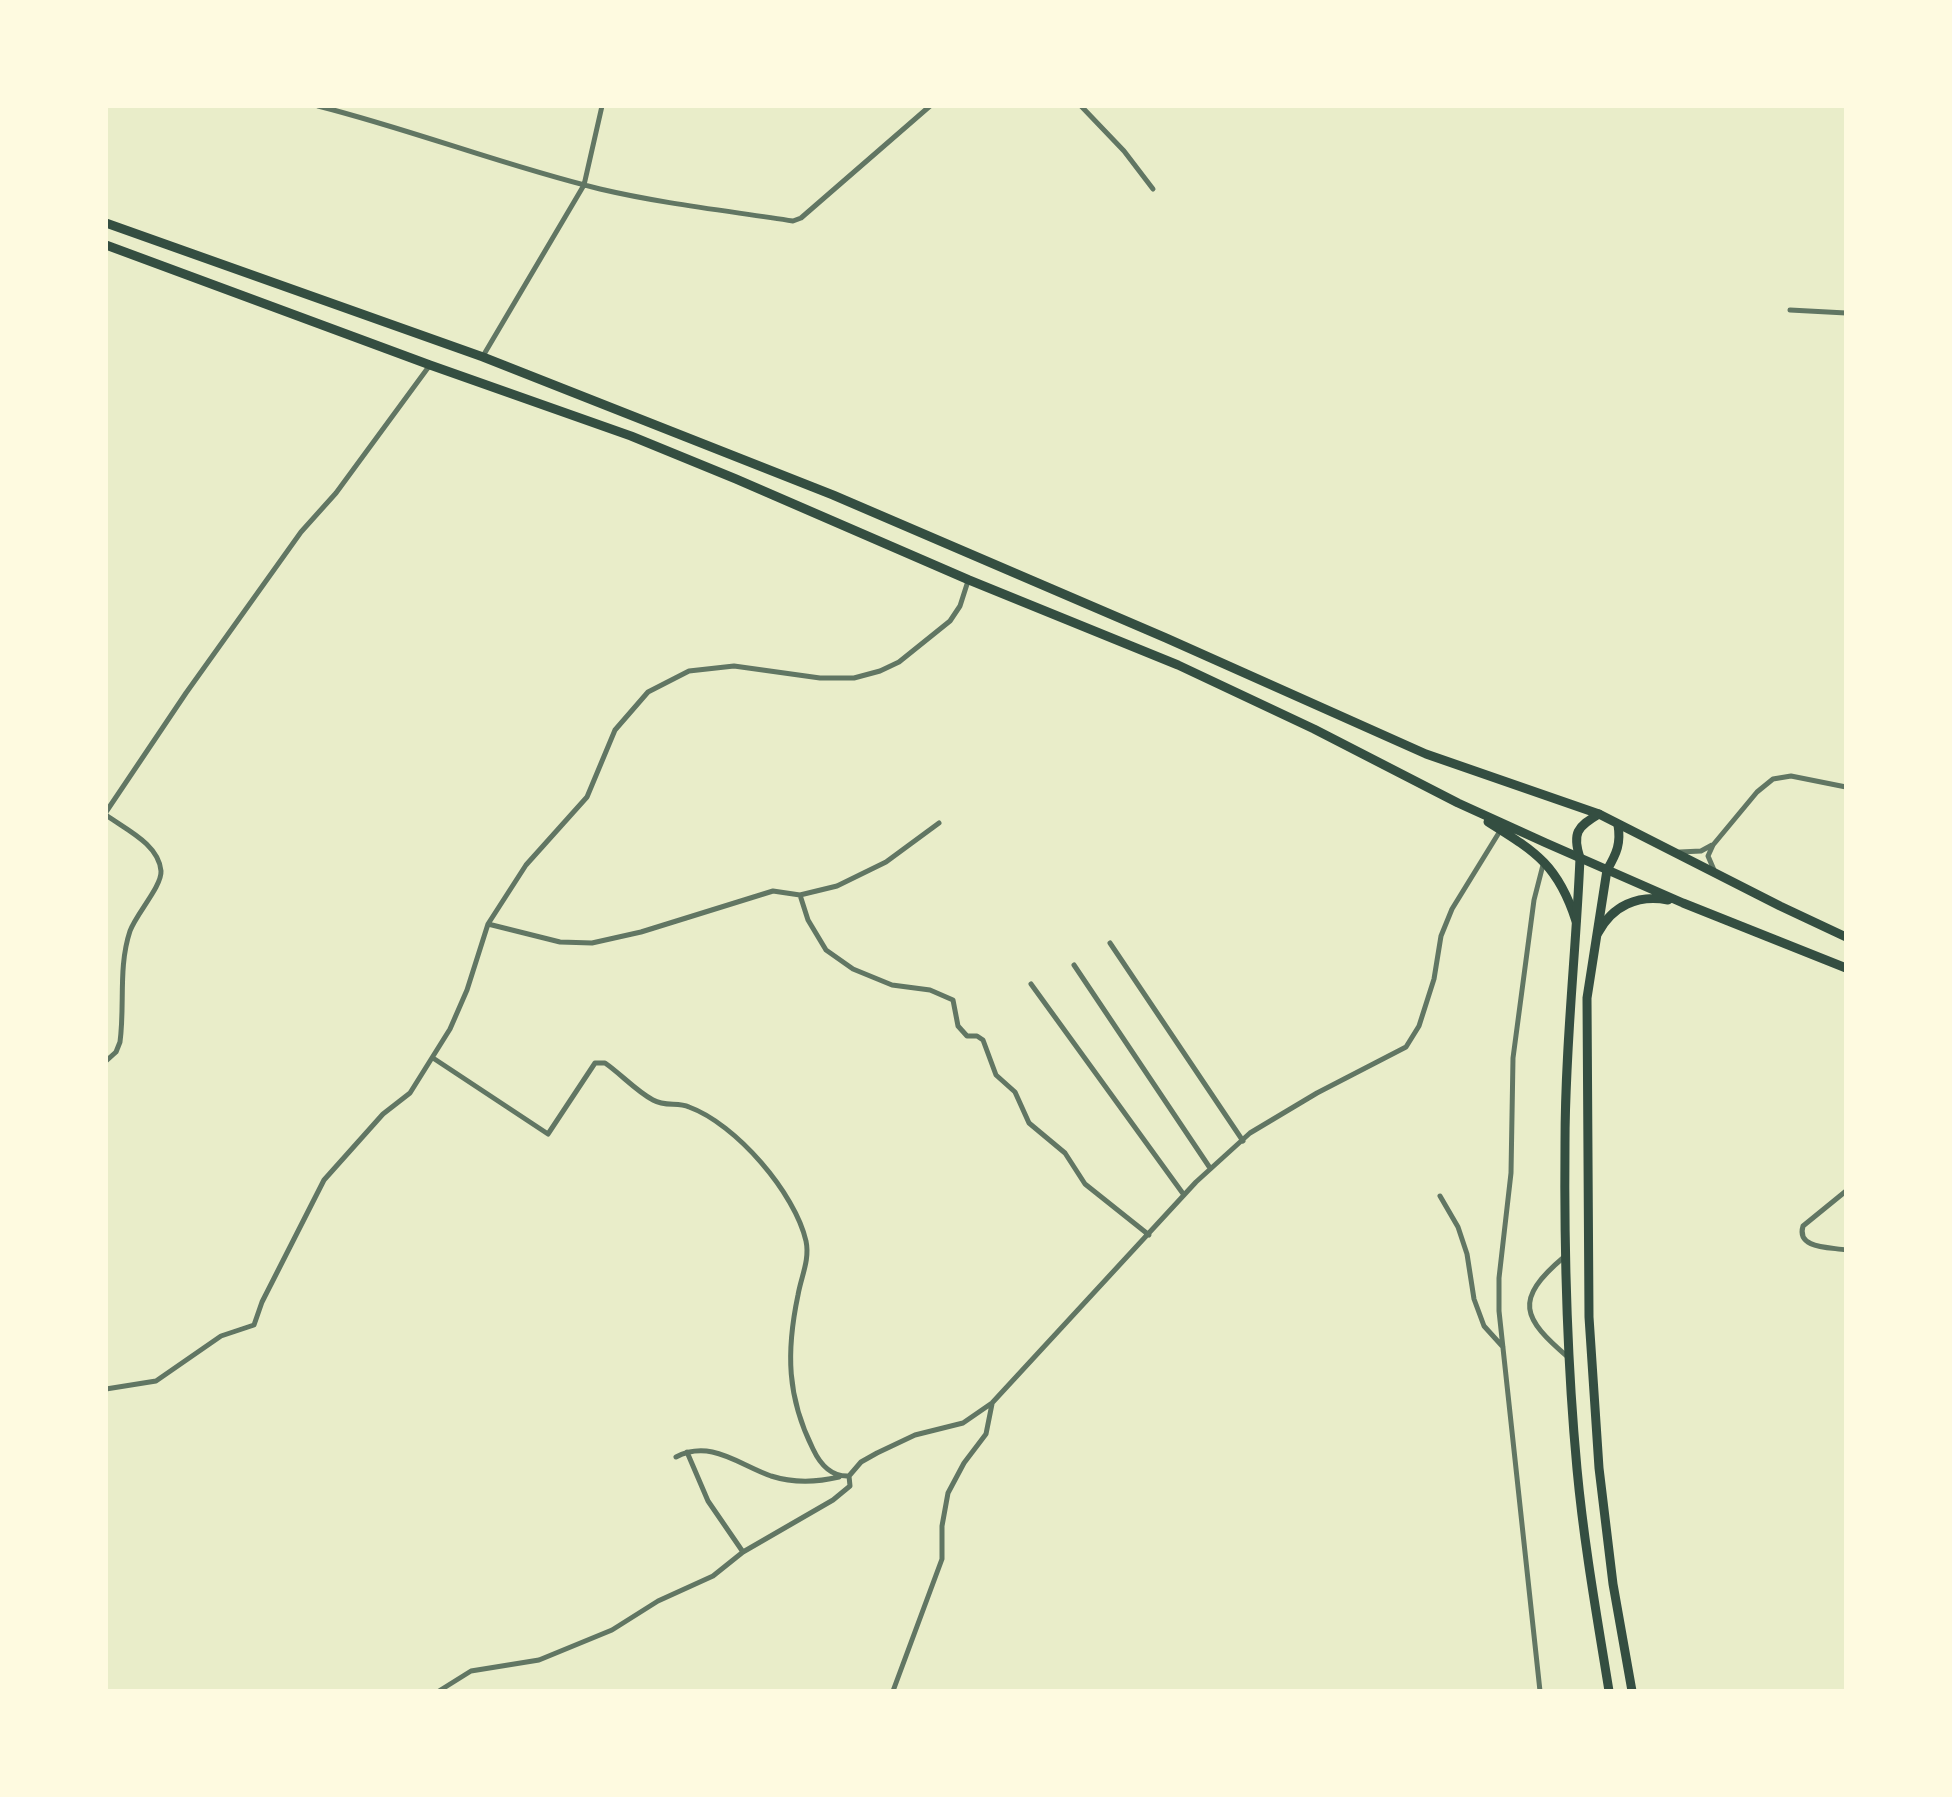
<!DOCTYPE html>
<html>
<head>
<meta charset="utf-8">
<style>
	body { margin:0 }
	#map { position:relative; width:1952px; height:1797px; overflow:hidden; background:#e9edc9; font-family:Raleway,sans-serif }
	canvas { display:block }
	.frame { position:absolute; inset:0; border:108px solid #fefae0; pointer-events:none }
</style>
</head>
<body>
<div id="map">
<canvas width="1952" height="1797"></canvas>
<div class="frame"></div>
</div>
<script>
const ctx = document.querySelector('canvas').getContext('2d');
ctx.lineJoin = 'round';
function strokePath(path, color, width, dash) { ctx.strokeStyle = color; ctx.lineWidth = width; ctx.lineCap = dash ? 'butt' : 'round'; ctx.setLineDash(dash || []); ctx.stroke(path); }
strokePath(new Path2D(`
	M 318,106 C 413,130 505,166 600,189 C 664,204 729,211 793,221 L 801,218 L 930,106
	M 1081,106 L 1124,151 L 1153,189
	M 1790,310 L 1846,313
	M 483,356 L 584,185 L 602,106
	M 106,812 L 186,693 L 301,532 L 336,493 L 430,365
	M 106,815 C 125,829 159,844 161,871 C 162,886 136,914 130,931 C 118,967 125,1005 120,1042 L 116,1052 L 106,1061
	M 1680,852 L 1701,851 L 1712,845
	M 1714,870 L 1708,856 L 1713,845 L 1757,792 L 1773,779 L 1791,776 L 1846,787
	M 800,895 L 837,886 L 886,862 L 939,823
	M 488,924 L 560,942 L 592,943 L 641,932 L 773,891 L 800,895 L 808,920 L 826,950 L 853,969 L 892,985 L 930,990 L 953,1000 L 958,1026 L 967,1036 L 977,1036 L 983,1040 L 996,1075 L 1015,1092 L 1029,1123 L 1065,1153 L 1085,1184 L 1149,1235
	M 1110,943 L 1243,1141
	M 1074,965 L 1210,1168
	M 1031,984 L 1184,1195
	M 433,1058 L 548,1134 L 595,1063 L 605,1063 C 621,1074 636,1091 653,1100 C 665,1107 678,1102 689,1107 C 736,1124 795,1193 806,1241 C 810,1260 801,1277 798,1295 C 786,1352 787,1397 813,1449 C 820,1464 831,1477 849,1476
	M 1846,1191 L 1803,1226 C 1796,1249 1830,1247 1846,1250
	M 1440,1196 L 1458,1227 L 1467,1254 L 1474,1299 L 1484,1326 L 1503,1347
	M 1564,1257 C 1513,1300 1522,1318 1569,1358
	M 106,1389 L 156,1381 L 221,1336 L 254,1325 L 262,1302 L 324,1180 L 383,1114 L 410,1093 L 450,1029 L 467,990 L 488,924 L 526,865 L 587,797 L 615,730 L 648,692 L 689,671 L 734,666 L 820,678 L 854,678 L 880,671 L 899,662 L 950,621 L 960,606 L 968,581
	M 687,1452 L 708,1501 L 743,1552
	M 676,1457 C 711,1439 739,1465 771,1476 C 793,1483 818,1482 839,1477
	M 439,1691 L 471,1671 L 539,1660 L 612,1630 L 658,1601 L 713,1576 L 743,1552 L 833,1500 L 850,1486 L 849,1476 L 861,1462 L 877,1453 L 915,1435 L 963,1423 L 992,1403 L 1196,1182 L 1250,1133 L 1317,1093 L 1406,1047 L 1419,1026 L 1434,979 L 1441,936 L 1452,909 L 1500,831
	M 893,1691 L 942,1559 L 942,1526 L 948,1493 L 964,1463 L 986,1434 L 992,1404
	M 1540,1691 L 1499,1311 L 1499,1278 L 1511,1173 L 1513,1058 L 1534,900 L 1544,861`), '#617663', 5);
strokePath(new Path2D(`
	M 106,223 L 483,357 L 833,495 L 1166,638 L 1426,754 L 1599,814 L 1780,906 L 1846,937
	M 106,245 L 430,365 L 631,436 L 736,479 L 969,580 L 1178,665 L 1314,729 L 1458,803 L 1546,843 L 1683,903 L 1846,968
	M 1488,822 C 1536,852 1558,865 1576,921
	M 1598,933 C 1612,906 1638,894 1668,900`), '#344e41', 9);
strokePath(new Path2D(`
	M 1599,814 C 1577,827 1572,833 1580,858 C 1576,953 1565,1047 1565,1143 C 1564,1251 1567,1361 1577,1469 C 1584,1544 1597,1617 1609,1691
	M 1618,825 C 1621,843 1617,853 1607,870 L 1587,998 L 1589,1317 L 1599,1468 L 1613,1584 L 1632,1691`), '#344e41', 9);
</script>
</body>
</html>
